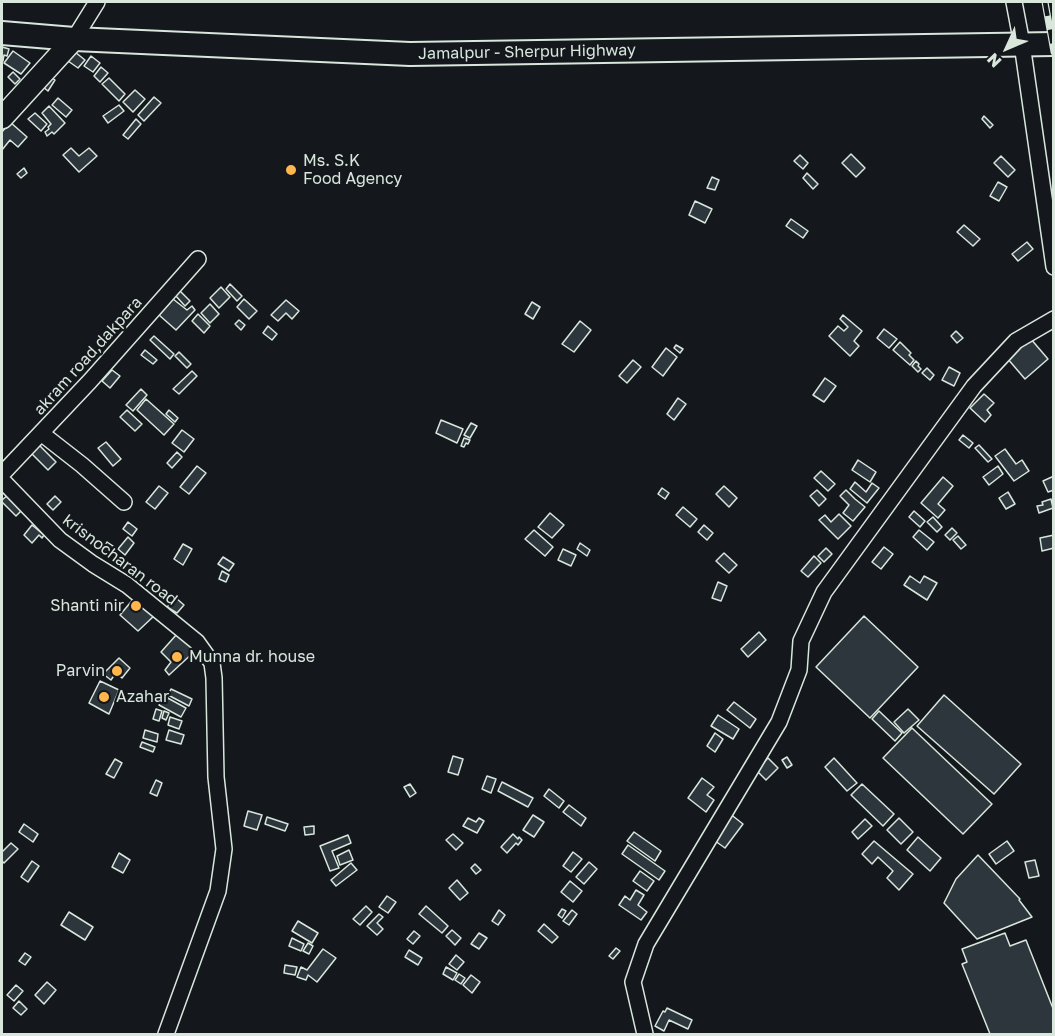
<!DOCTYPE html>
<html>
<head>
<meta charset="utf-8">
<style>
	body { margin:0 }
	#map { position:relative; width:1055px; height:1036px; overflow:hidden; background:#14181c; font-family:"Golos Text",sans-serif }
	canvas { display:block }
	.frame { position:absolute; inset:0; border:3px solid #d8e6dc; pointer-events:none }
	.north { position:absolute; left:977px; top:18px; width:60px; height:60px; -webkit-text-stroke:4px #14181c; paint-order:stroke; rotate:226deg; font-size:16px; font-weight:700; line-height:24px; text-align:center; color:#d8e6dc }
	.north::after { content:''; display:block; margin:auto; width:21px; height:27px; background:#d8e6dc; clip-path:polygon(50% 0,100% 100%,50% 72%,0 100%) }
</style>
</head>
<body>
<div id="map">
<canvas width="1055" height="1036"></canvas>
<div class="frame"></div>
<div class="north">N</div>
</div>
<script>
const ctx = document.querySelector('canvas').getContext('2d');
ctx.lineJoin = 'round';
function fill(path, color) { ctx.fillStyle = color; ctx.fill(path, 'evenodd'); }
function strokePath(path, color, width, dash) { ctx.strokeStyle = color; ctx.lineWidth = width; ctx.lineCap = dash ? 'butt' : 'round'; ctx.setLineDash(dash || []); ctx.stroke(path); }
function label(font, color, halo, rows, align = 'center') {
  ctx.font = font + ' "Golos Text",sans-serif'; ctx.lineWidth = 4.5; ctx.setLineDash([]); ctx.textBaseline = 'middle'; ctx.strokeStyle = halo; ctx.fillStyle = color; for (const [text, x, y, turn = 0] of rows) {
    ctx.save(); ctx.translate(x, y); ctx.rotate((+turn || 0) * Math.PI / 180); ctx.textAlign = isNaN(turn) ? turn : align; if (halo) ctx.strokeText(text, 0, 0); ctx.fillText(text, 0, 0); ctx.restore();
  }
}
const building = new Path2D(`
	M 2,47 L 9,49 L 7,56 L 4,55 L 3,61 L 2,61 Z
	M 13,51 L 30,63 L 21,74 L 4,63 Z
	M 75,52 L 85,60 L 78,68 L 68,61 Z
	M 91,56 L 100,63 L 93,72 L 84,66 Z
	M 101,67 L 108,73 L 100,82 L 94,76 Z
	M 13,72 L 20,79 L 15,84 L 8,77 Z
	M 49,76 L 55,80 L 48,91 L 43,87 Z
	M 109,78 L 125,94 L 119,101 L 102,84 Z
	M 135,90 L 145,99 L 133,112 L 123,102 Z
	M 154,97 L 161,103 L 144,121 L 138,115 Z
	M 58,98 L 72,110 L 66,117 L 52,105 Z
	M 119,105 L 124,111 L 108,123 L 103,116 Z
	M 49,106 L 65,123 L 54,134 L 52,132 L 47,136 L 45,132 L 49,129 L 48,127 L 51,124 L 42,113 Z
	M 35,113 L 47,124 L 41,131 L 28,119 Z
	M 984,116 L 993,125 L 990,128 L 982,119 Z
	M 136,119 L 141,124 L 128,139 L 123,135 Z
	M 10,122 L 27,137 L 18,147 L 10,140 L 2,150 L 2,132 Z
	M 71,148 L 79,156 L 89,148 L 97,156 L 79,172 L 63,155 Z
	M 851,154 L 865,168 L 856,177 L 842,163 Z
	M 800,155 L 808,163 L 803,169 L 794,161 Z
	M 1001,156 L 1015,170 L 1008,177 L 994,163 Z
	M 24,168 L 27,173 L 21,178 L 17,174 Z
	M 807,173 L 818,184 L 813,189 L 803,178 Z
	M 712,177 L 719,180 L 715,190 L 707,188 Z
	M 998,182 L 1007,187 L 999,201 L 990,196 Z
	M 695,201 L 712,209 L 705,223 L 689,215 Z
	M 791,219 L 808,231 L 803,238 L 786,226 Z
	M 964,225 L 980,239 L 973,246 L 957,232 Z
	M 1027,242 L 1033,249 L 1018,261 L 1012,254 Z
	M 230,284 L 242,296 L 237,301 L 226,289 Z
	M 221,287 L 230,297 L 219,308 L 210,298 Z
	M 180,291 L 190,301 L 185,306 L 175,295 Z
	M 173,299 L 187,310 L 192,306 L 195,310 L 176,330 L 159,315 Z
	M 244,299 L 257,311 L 249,319 L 237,307 Z
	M 286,300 L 299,311 L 292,319 L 286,313 L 278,321 L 271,315 Z
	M 532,302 L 540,307 L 533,319 L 525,314 Z
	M 210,304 L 219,314 L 210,323 L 201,313 Z
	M 198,314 L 210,326 L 204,333 L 192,321 Z
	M 843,315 L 862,331 L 854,341 L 859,346 L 850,356 L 829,336 L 838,326 L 844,331 L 848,327 L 840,319 Z
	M 239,320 L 245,325 L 241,330 L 235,324 Z
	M 580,321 L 591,330 L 574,352 L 562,344 Z
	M 268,326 L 277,334 L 272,340 L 263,333 Z
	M 884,329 L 897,339 L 889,348 L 877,338 Z
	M 956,331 L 963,338 L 957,343 L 951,336 Z
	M 154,336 L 174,354 L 170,359 L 150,340 Z
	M 1030,338 L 1048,359 L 1025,379 L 1007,358 Z
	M 900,342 L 911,353 L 909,355 L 914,360 L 910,365 L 893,350 Z
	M 676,345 L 683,349 L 680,353 L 674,348 Z
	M 666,348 L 677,357 L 663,376 L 652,367 Z
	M 145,350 L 157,360 L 153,364 L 141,355 Z
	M 179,352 L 191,364 L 187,368 L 175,356 Z
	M 633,360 L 641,367 L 627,383 L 619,376 Z
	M 916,361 L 919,364 L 918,366 L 921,369 L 918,372 L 912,366 Z
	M 949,367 L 960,373 L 954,386 L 942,380 Z
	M 927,368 L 934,375 L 930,380 L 922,373 Z
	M 112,370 L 120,376 L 110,388 L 102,381 Z
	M 192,371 L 197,376 L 179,394 L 173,389 Z
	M 825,378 L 836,386 L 824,402 L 813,395 Z
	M 141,389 L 147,395 L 133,411 L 126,405 Z
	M 984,394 L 994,403 L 987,410 L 991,415 L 985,422 L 970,408 Z
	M 678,398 L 686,404 L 674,420 L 667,414 Z
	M 146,399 L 174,424 L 164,435 L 137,410 Z
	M 127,410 L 142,424 L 135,431 L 120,417 Z
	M 169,410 L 178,418 L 175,422 L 166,414 Z
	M 441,420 L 463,429 L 457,443 L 436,433 Z
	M 471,423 L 477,426 L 470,438 L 464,435 Z
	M 182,430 L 194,439 L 184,452 L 172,443 Z
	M 963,435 L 973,443 L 969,448 L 959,440 Z
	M 464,438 L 470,440 L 468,444 L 466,443 L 464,447 L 461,446 Z
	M 36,442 L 56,462 L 48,470 L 28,450 Z
	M 106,442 L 121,459 L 113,466 L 98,448 Z
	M 979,445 L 992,459 L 988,462 L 975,448 Z
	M 1005,449 L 1016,464 L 1022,460 L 1029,471 L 1014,481 L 995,456 Z
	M 177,452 L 182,457 L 172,468 L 167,463 Z
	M 858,460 L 876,472 L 870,482 L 852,470 Z
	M 197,466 L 206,473 L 189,494 L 180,487 Z
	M 998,466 L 1003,474 L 989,485 L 983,477 Z
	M 821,471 L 835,484 L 828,491 L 814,478 Z
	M 1054,476 L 1054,490 L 1048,492 L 1043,481 Z
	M 943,477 L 953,486 L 938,504 L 945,510 L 938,518 L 921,503 Z
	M 855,482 L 866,492 L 872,483 L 879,488 L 867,503 L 850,489 Z
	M 159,486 L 168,493 L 155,509 L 146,502 Z
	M 724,486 L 737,498 L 729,507 L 716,494 Z
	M 662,488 L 669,493 L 665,499 L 658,494 Z
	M 817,490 L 826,499 L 819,506 L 810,496 Z
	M 846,490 L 855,499 L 865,507 L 853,521 L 843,513 L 849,505 L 840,496 Z
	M 1008,492 L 1015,504 L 1006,509 L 999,498 Z
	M 8,495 L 21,511 L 16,516 L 2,502 L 2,500 Z
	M 55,496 L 61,502 L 53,510 L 47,504 Z
	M 1051,499 L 1053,508 L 1039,513 L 1037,506 L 1043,505 L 1042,502 Z
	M 683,507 L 697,519 L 690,527 L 676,515 Z
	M 914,511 L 925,521 L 920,527 L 909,517 Z
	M 550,513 L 564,525 L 552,538 L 538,527 Z
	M 839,514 L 851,526 L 838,539 L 819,520 L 825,515 L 831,522 Z
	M 933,517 L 942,527 L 937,532 L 927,522 Z
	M 128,522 L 137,529 L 132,536 L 123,529 Z
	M 32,525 L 44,535 L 42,538 L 39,535 L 32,543 L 24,535 Z
	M 704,525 L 713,533 L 707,540 L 698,532 Z
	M 952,528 L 957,533 L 950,540 L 945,535 Z
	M 534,530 L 553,547 L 545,556 L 525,539 Z
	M 919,530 L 934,542 L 927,550 L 913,537 Z
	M 1054,535 L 1054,548 L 1042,551 L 1040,538 Z
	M 958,536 L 966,545 L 961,549 L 953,540 Z
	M 128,537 L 134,543 L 125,555 L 118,549 Z
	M 107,542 L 116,548 L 110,556 L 102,551 Z
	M 580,543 L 590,550 L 587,556 L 577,549 Z
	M 183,544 L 192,549 L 183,565 L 174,559 Z
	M 884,547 L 893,554 L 881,569 L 872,562 Z
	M 826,548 L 832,554 L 824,562 L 818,556 Z
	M 563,549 L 576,555 L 571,566 L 558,560 Z
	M 724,553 L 737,565 L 729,573 L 716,561 Z
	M 814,556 L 821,563 L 808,577 L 801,571 Z
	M 223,557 L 234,564 L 229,571 L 218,564 Z
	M 222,571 L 229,575 L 226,582 L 219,579 Z
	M 910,576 L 920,583 L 924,576 L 937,583 L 927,600 L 904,585 Z
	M 718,582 L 727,586 L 721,601 L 712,598 Z
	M 135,597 L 155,615 L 138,631 L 120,615 Z
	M 176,598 L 184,605 L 177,613 L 167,607 Z
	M 864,616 L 918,667 L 870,718 L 816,667 Z
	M 759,632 L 766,640 L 748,657 L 741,649 Z
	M 177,634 L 196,650 L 169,675 L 165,670 L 171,662 L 161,652 Z
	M 119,658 L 130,668 L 122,678 L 119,675 L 117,676 L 115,674 L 111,680 L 103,674 Z
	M 100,681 L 119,690 L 109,714 L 89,703 Z
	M 171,689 L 192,699 L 189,706 L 168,695 Z
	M 944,695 L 1021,764 L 994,794 L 917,726 Z
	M 164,696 L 186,708 L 181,717 L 159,705 Z
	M 734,702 L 756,719 L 750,728 L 727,710 Z
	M 156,709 L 162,711 L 159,721 L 153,719 Z
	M 908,709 L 919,720 L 904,733 L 894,722 Z
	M 164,711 L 169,713 L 166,720 L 162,718 Z
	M 879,711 L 902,733 L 895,741 L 872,719 Z
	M 718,715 L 739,729 L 733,739 L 711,726 Z
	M 170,717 L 182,721 L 179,729 L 168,725 Z
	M 912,728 L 992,804 L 963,834 L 883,758 Z
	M 145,730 L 158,734 L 157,742 L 143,738 Z
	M 169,730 L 184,735 L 181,744 L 166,740 Z
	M 715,733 L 723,739 L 715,752 L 707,746 Z
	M 142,742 L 155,747 L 153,752 L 140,747 Z
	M 453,756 L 463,759 L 458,775 L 448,772 Z
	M 787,757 L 792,765 L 787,768 L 782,760 Z
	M 768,758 L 778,768 L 766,780 L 756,770 Z
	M 834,758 L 857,783 L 847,791 L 825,767 Z
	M 115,759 L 122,763 L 114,778 L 106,774 Z
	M 487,776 L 496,779 L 491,793 L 482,789 Z
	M 702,778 L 714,787 L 707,795 L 714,800 L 706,812 L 688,798 Z
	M 156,780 L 162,783 L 157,796 L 150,793 Z
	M 502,782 L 533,798 L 528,807 L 498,791 Z
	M 410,784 L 416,793 L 410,797 L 404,787 Z
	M 862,784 L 894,814 L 883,826 L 851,795 Z
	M 549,789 L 564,801 L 559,808 L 544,796 Z
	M 569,805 L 586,818 L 581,826 L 563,812 Z
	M 248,811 L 262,815 L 257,830 L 244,826 Z
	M 729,813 L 743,824 L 725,848 L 711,838 Z
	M 533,815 L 544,822 L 534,837 L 523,830 Z
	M 267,817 L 288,824 L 285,831 L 265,824 Z
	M 468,818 L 476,822 L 479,818 L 484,821 L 477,833 L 463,826 Z
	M 899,818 L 913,832 L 901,844 L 887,830 Z
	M 865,819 L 872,826 L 858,839 L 852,832 Z
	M 24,824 L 38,834 L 33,842 L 19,832 Z
	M 314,826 L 314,834 L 305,835 L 304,827 Z
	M 634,832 L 661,851 L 655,861 L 627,841 Z
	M 453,834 L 463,843 L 456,850 L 446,840 Z
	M 513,834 L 518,839 L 519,837 L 522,840 L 518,845 L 516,843 L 507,853 L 501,847 Z
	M 348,835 L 351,843 L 332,851 L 339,868 L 330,871 L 320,846 Z
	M 918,837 L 941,858 L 930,871 L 907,850 Z
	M 874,841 L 913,874 L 899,890 L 887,878 L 893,871 L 878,857 L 872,864 L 862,854 Z
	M 1007,841 L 1014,851 L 996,864 L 989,854 Z
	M 11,843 L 18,849 L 4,863 L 2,861 L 2,852 Z
	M 628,845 L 665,871 L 659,880 L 622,854 Z
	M 349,850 L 353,860 L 340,865 L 337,856 Z
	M 573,852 L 582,859 L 571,872 L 563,866 Z
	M 119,853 L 130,860 L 123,873 L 112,867 Z
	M 978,855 L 1020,899 L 1019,900 L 1032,917 L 977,939 L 944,903 L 956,879 Z
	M 1035,860 L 1039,876 L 1029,878 L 1025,862 Z
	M 32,861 L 39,866 L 28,882 L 21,877 Z
	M 589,862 L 597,869 L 584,884 L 576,877 Z
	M 351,863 L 357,870 L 336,886 L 331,880 Z
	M 475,864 L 481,870 L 476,874 L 471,868 Z
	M 640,871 L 654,881 L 647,891 L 633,881 Z
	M 457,880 L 468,893 L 460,900 L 449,888 Z
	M 570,881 L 582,891 L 573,902 L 561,892 Z
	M 636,890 L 644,895 L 638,905 L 647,912 L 641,920 L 619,905 L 625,896 L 630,900 Z
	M 387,896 L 396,902 L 388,913 L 379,907 Z
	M 366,906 L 372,912 L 360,925 L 353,919 Z
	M 426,906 L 448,926 L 442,933 L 419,914 Z
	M 562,909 L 566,911 L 562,918 L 558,915 Z
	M 499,910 L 505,915 L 498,925 L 492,921 Z
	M 572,910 L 577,914 L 569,925 L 563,921 Z
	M 69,912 L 93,927 L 85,940 L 61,925 Z
	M 379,914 L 383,917 L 377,923 L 383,929 L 377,935 L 367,926 Z
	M 298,921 L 318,933 L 312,943 L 292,931 Z
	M 544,924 L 558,937 L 552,943 L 538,931 Z
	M 452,930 L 461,938 L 455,945 L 446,936 Z
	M 414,931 L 420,936 L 413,944 L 407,939 Z
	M 479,933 L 487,938 L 479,949 L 471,944 Z
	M 1005,933 L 1010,946 L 1026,940 L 1054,1011 L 1054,1034 L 990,1034 L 962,964 L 967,962 L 962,949 Z
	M 292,938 L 304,944 L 301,951 L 289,946 Z
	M 308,943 L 313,946 L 309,954 L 303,951 Z
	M 616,948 L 620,951 L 613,959 L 609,956 Z
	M 323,949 L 336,958 L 317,982 L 308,975 L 306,980 L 297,977 L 301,967 L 307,970 Z
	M 409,950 L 422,958 L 418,965 L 405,957 Z
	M 25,953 L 31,957 L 25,965 L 19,961 Z
	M 456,955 L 464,962 L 457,970 L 449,964 Z
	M 285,965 L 297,967 L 295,975 L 284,973 Z
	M 446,967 L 457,973 L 453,980 L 443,974 Z
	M 459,974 L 465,978 L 461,984 L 455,980 Z
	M 471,975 L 480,982 L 472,993 L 463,985 Z
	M 47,982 L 56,990 L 44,1004 L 35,995 Z
	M 16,985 L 23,991 L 14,1001 L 7,995 Z
	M 19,1001 L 27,1009 L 21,1015 L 13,1008 Z
	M 667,1008 L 692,1020 L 688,1029 L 669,1020 L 664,1031 L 655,1026 L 663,1011 L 665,1012 Z`);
fill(building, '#2c363c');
strokePath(building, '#d8e6dc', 1.5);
const street = new Path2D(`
	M 1014,2 L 1022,44 L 1054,267
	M 74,39 L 97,2
	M 41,433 L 82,465 L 124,502
	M 2,474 L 90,381 L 198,259
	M 2,480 L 60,540 L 93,564 L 127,585 L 197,642 L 212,663 L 214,678 L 216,777 L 224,849 L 218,891 L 166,1034
	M 645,1034 L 633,982 L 646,944 L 779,722 L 799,670 L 801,641 L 824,592 L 974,386 L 1016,341 L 1054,319`);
const secondary = new Path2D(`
	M 2,118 L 74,39`);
const primary = new Path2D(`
	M 2,33 L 74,39 L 410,54 L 1054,44`);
strokePath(street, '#d8e6dc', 18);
strokePath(secondary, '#d8e6dc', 24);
strokePath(primary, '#d8e6dc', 26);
strokePath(street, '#14181c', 15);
strokePath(secondary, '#14181c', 21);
strokePath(primary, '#14181c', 22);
const rail = new Path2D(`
	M 1045,2 L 1054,52`);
strokePath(rail, '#d8e6dc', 7);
strokePath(rail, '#14181c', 4.5, [14]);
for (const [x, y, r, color] of [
	[291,170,6,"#ffb74d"],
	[136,606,6,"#ffb74d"],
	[177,657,6,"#ffb74d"],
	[117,671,6,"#ffb74d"],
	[104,697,6,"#ffb74d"]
]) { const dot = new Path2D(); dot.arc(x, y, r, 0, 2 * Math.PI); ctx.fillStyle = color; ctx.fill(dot); strokePath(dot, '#14181c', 2); }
label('16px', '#d8e6dc', '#14181c', [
	["Jamalpur - Sherpur Highway",527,52,-1],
	["akram road,dakpara",88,356,-48],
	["krisnocharan road",120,560,37]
]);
label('16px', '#d8e6dc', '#14181c', [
	["Ms. S.K",303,161],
	["Food Agency",303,179],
	["Shanti nir",124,606,"right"],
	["Munna dr. house",189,657],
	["Parvin",105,671,"right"],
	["Azahar",116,697]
], 'left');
</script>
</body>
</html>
